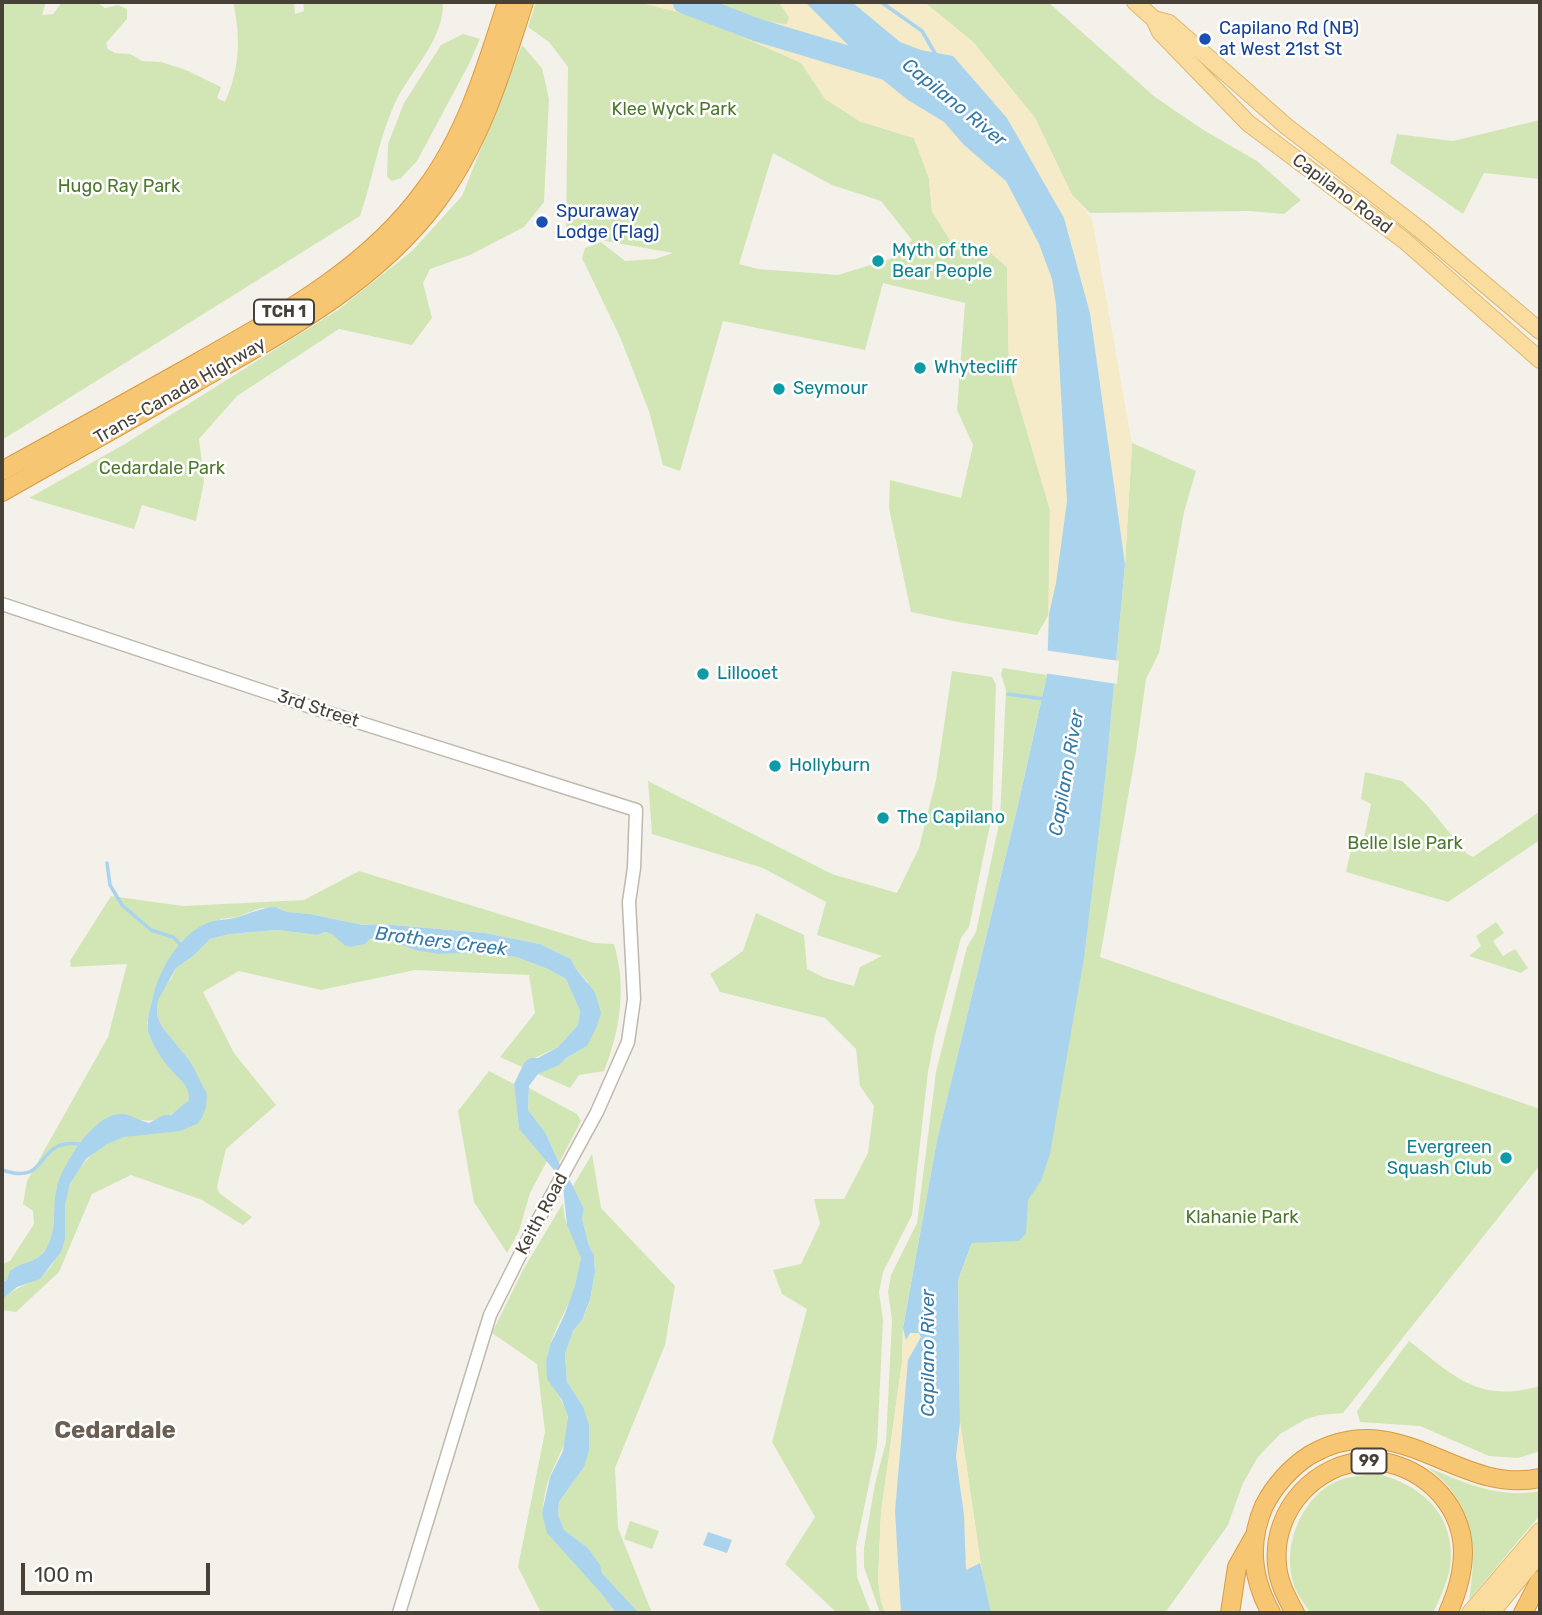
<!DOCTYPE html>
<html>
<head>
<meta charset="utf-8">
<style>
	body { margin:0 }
	#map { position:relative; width:1542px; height:1615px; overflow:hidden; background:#f4f1ea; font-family:Rubik,sans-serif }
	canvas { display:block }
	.frame { position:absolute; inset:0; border:4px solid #484138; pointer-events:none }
	.scale { position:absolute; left:21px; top:1563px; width:189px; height:32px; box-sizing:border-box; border:4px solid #484138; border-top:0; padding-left:9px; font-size:21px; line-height:24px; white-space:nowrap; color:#484138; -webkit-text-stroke:5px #fff; paint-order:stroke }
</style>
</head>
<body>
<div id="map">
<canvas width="1542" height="1615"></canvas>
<div class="frame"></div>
<div class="scale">100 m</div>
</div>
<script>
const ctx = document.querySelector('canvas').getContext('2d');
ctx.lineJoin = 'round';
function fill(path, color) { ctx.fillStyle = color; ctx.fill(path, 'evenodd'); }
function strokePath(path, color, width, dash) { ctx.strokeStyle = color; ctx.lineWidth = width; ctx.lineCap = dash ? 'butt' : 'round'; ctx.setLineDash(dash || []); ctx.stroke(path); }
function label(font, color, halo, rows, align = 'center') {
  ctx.font = font + ' Rubik,sans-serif'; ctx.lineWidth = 5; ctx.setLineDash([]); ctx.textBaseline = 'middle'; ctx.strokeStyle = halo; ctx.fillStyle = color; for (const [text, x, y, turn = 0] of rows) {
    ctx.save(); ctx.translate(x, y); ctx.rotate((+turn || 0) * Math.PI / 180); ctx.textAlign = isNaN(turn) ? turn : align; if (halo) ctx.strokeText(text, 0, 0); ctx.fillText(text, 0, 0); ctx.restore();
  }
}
fill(new Path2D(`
	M 2,2 L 46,2 L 42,15 L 53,14 L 62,2 L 97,2 L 105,8 L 118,5 L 127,9 L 127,19 L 106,43 L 108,49 L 115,53 L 130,54 L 142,61 L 161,62 L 186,70 L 221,87 L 217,98 L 225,102 C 240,68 241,38 233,2 L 294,2 L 295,14 L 304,11 L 303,2 L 440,2 L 443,5 C 442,45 406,74 392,110 C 377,146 373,178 360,216 L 2,440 Z
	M 536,2 L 779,2 L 859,121 L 914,138 L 929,178 L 932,211 L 950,240 L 987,250 L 1007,266 L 1009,370 L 1050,510 L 1049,614 L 1037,635 L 958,622 L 911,612 L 889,508 L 890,480 L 961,498 L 973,445 L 957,410 L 965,303 L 883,283 L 865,350 L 723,321 L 680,471 L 663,465 L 649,411 L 620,337 L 582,258 L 585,248 L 601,242 L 625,261 L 655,259 L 673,253 L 566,234 L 568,67 L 549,42 L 528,27 ZM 773,153 L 832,185 L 881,201 L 912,240 L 890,259 L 838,275 L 758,269 L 739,264 Z
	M 924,2 L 1048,2 L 1155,97 L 1205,131 L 1257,161 L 1301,200 L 1284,214 L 1249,211 L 1090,213 L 1072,195 L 1035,118 L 973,42 Z
	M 463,34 L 480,39 L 469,64 L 417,161 L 401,178 L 392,181 L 387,177 L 388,144 L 404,103 L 441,45 Z
	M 522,45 L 542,68 L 549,99 L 544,202 L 524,227 L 470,255 L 430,269 L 423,283 L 432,318 L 412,345 L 339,329 L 237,396 L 199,439 L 204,482 L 196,521 L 142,505 L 134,529 L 29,498 L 123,445 L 338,310 L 412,251 L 462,196 Z
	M 1540,120 L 1540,179 L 1484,173 L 1463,214 L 1390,163 L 1397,134 L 1453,141 Z
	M 1132,443 L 1196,471 L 1184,512 L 1159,653 L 1146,679 L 1136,751 L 1100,957 L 1540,1109 L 1540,1165 L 1343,1413 L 1320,1415 L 1306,1419 L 1280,1434 L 1258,1457 L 1243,1483 L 1228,1525 L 1165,1613 L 988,1613 L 960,1422 L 958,1280 L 1085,952 L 1114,682 L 1125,564 Z
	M 1003,668 L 1047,675 L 1018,805 L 937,1140 L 903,1328 L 902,1362 L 881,1513 L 878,1580 L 881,1601 L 885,1613 L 880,1613 L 864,1567 L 864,1548 L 875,1484 L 886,1442 L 892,1320 L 888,1292 L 891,1275 L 917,1223 L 936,1072 L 967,947 L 976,932 L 1000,819 L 1006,690 L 1001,674 Z
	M 952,671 L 992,677 L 996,685 L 992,815 L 969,927 L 961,938 L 935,1035 L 928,1072 L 912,1215 L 883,1272 L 879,1292 L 883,1320 L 877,1446 L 856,1547 L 857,1577 L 871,1613 L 837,1613 L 785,1564 L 815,1517 L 772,1442 L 807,1309 L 782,1294 L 773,1270 L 801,1264 L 820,1224 L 814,1199 L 844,1199 L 868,1153 L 874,1106 L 860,1086 L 856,1049 L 825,1018 L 720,992 L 710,974 L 743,951 L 756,913 L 804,935 L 807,969 L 825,978 L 854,986 L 860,967 L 882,956 L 817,935 L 826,902 L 763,868 L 652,834 L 648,781 L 832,874 L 897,893 L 919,848 L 936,780 Z
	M 1365,772 L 1402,781 L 1426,804 L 1467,854 L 1473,857 L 1539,812 L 1540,840 L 1448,902 L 1346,872 L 1354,837 L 1364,838 L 1371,804 L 1361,799 Z
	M 359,871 L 594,943 L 614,944 C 627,987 620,1031 604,1071 L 579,1075 L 570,1088 L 538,1074 C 556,1066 570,1056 587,1046 L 588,982 L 576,969 L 571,959 L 540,944 L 485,933 L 382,924 L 363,925 L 310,914 L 286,912 L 279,908 L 261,908 L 237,917 L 221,919 L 181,941 L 154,992 L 147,1023 L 149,1037 L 167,1065 L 181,1078 L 190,1093 L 189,1100 C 167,1122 150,1126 122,1114 L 57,1187 L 52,1235 L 48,1247 L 39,1258 L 13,1268 L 7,1280 L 2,1282 L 2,1264 L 10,1261 L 34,1224 L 33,1211 L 23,1204 L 27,1181 L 108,1037 L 127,964 L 71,967 L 70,961 L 111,896 L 183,906 L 304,900 Z
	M 1496,922 L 1504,933 L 1493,941 L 1503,956 L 1515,949 L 1528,968 L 1521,973 L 1469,956 L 1481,946 L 1476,936 Z
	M 277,930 L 317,935 L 326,932 L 333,935 L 344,945 L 383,937 L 439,954 L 480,953 L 516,957 L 548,969 L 566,979 L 580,1011 L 578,1025 L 558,1047 L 524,1063 L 522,1067 L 500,1057 L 535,1013 L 529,975 L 415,970 L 321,990 L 239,971 L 203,992 L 234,1053 L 276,1105 L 226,1149 L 217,1187 L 219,1193 L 252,1217 L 243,1225 L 202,1200 L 131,1175 L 92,1194 L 59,1272 L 16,1312 L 2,1310 L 2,1297 L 5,1297 C 24,1281 42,1283 55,1260 C 68,1239 62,1230 64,1208 C 67,1181 85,1156 108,1143 C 135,1129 169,1135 197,1124 L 196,1076 L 190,1061 L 162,1028 L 157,1015 L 158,1000 L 162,989 L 171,979 L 176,968 L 192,957 L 210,939 L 230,934 Z
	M 489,1071 L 514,1084 L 519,1129 L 547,1161 L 530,1193 L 519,1231 L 507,1253 L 474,1202 L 458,1111 Z
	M 529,1088 L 577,1114 L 581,1121 L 559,1163 L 545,1132 L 528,1110 Z
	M 592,1154 L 601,1208 L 675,1286 L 665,1345 L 615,1468 L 618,1528 L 652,1613 L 639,1613 L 602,1573 L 587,1547 L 564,1530 L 558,1514 L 559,1502 L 584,1467 L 583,1406 L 567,1382 L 565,1354 L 573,1331 L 582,1320 L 590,1301 L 595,1272 L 594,1255 L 589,1246 L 582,1218 L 584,1209 L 573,1186 Z
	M 563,1203 C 564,1210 564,1218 567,1224 C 570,1236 581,1247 581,1259 C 581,1296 550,1326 547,1361 C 544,1384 563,1394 567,1415 C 572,1437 557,1458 550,1476 C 545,1488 544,1501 542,1514 L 616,1613 L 541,1613 L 518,1567 L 545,1432 L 537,1364 L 492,1333 L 523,1270 Z
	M 1409,1341 C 1454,1376 1479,1404 1540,1386 L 1540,1451 L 1518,1458 L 1489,1456 L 1420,1426 L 1360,1422 L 1357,1411 Z
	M 1427,1467 C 1464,1483 1500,1499 1540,1491 L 1540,1515 L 1469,1600 C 1478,1546 1474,1502 1427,1467 Z
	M 1378,1474 C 1420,1485 1451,1511 1451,1556 C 1451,1576 1441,1596 1433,1613 L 1311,1613 C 1305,1605 1297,1595 1294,1585 C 1281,1549 1300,1499 1335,1482 C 1348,1476 1364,1475 1378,1474 Z
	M 630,1521 L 659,1531 L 652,1549 L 624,1539 Z`), '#d2e6b5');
fill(new Path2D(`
	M 637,2 L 699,2 L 765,22 L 787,24 L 789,17 L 779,2 L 924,2 L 973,42 L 1035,118 L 1072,195 L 1092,219 L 1132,443 L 1125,564 L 1106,772 L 1085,952 L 958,1280 L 960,1422 L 988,1613 L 885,1613 L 881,1601 L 878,1580 L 881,1512 L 902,1362 L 903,1328 L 937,1141 L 1018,805 L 1047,675 L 1050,510 L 1009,370 L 1007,267 L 987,250 L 950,240 L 932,211 L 929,178 L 914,138 L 859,121 L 825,99 L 801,63 L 697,17 Z`), '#f6ebc8');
fill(new Path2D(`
	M 805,2 L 852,2 L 900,42 L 921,50 L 953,56 L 1007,118 L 1064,218 L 1090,313 L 1125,564 L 1106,772 L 1085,952 L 1050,1154 L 1041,1181 L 1028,1200 L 1026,1233 L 1019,1241 L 972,1243 L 958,1280 L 960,1422 L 956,1457 L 964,1515 L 966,1570 L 980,1563 L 991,1613 L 901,1613 L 895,1511 L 908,1360 L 921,1337 L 919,1333 L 910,1333 L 906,1340 L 903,1328 L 937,1140 L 1018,805 L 1047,675 L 1049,614 L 1056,583 L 1067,501 L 1056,304 L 1052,279 L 1039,244 L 1006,181 L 964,145 L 944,122 L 908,100 L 883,80 Z
	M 275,907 L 287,912 L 310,914 L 363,925 L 382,924 L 485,933 L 540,944 L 571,959 L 576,969 L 595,992 L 601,1013 L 597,1026 L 587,1046 L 565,1059 L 559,1065 L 538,1074 L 529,1086 L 528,1110 L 545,1132 L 560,1165 L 573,1186 L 584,1209 L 582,1218 L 589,1246 L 594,1255 L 595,1272 L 590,1300 L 582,1320 L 573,1331 L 565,1354 L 567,1382 L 583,1406 L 589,1425 L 589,1450 L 584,1467 L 559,1502 L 558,1514 L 564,1530 L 587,1547 L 600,1565 L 602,1573 L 639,1613 L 616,1613 L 601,1593 L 547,1533 L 542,1513 L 550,1477 L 563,1451 L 568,1417 L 562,1400 L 547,1379 L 546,1362 L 550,1345 L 564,1316 L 575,1286 L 581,1258 L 567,1225 L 563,1187 L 554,1170 L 519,1129 L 514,1084 L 524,1063 L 530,1058 L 538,1058 L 558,1047 L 578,1025 L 580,1011 L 566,979 L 548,969 L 516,957 L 480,953 L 439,954 L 415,950 L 383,937 L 370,939 L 365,944 L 350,947 L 344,945 L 333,935 L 326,932 L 317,935 L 277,930 L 230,934 L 210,939 L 192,957 L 176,968 L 158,1000 L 157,1015 L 162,1027 L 190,1061 L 207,1094 L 206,1107 L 202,1118 L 197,1124 L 180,1131 L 124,1137 L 107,1144 L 86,1159 L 70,1184 L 65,1204 L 65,1239 L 61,1252 L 40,1279 L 17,1287 L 5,1297 L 2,1297 L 2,1282 L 7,1280 L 10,1271 C 22,1260 39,1265 48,1245 C 57,1228 52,1205 57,1187 C 63,1164 95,1111 123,1114 C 131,1115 141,1121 149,1123 L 164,1115 L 171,1115 L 189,1100 C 190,1084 176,1077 167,1065 C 161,1058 154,1046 150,1038 C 145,1025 149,1013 152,1001 C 158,971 178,936 207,923 C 217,919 228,920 238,917 C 251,913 261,908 275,907 Z
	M 708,1532 L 732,1540 L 727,1553 L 703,1545 Z`), '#aad4ee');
fill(new Path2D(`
	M 1044,650 L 1119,661 L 1117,684 L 1044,673 Z`), '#f4f1ea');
strokePath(new Path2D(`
	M 881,2 L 922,31 L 936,55
	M 1008,694 L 1044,699
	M 107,863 L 110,885 L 122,905 L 151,930 L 173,937 L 182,946
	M 2,1170 C 52,1187 32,1138 80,1144`), '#aad4ee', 3.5);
strokePath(new Path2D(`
	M 684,2 L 757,30 L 897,72`), '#aad4ee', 23);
const minor = new Path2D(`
	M 2,604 L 326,712 L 636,810 L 634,868 L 629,902 L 634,999 L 628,1042 L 597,1112 L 531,1233 L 490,1315 L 399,1613`);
const major = new Path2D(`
	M 1135,2 L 1154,19 L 1160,32 L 1248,123 L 1405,241 L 1540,360
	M 1154,19 L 1169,23 L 1286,126 L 1418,228 L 1540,331
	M 1470,1613 L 1540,1531
	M 1491,1613 L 1540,1554`);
const highway = new Path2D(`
	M 2,471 C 69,434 135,398 202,360 C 283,314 368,268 424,191 C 466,135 486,68 507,2
	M 2,492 C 67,455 132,419 196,382 C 284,332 376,283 437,201 C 481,142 502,71 524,2
	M 1230,1613 L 1237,1567 L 1254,1537
	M 1271,1613 C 1252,1579 1248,1542 1264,1506 C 1274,1486 1291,1467 1310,1455 C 1401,1403 1456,1496 1540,1478
	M 1295,1613 C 1287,1598 1278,1582 1277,1564 C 1272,1510 1316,1462 1369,1461 C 1418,1461 1463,1502 1463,1552 C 1463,1574 1457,1593 1448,1613
	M 1523,1613 L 1540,1580`);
strokePath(minor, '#bfb8ad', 15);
strokePath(major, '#dfb96e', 18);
strokePath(highway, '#d79b42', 20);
strokePath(minor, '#fff', 12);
strokePath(major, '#fadc9e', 16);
strokePath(highway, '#f7c672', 18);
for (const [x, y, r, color] of [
	[1205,39,7,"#1a4fb4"],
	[542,222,7,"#1a4fb4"],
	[878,261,7,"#0f9aa8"],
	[920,368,7,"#0f9aa8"],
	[779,389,7,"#0f9aa8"],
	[703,674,7,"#0f9aa8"],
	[775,766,7,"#0f9aa8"],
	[883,818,7,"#0f9aa8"],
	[1506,1158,7,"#0f9aa8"]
]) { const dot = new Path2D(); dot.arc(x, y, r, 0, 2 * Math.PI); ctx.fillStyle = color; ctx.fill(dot); strokePath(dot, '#fff', 2.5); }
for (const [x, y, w] of [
	[284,312,60],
	[1369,1461,35]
]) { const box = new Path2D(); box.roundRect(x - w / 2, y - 12.5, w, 25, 5); ctx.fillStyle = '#fff'; ctx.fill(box); strokePath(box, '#484138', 2); }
label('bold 16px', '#484138', null, [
	["TCH 1",284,312],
	["99",1369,1461]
]);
label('18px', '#164399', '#fff', [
	["Capilano Rd (NB)",1219,29],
	["at West 21st St",1219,50],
	["Spuraway",556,212],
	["Lodge (Flag)",556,233]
], 'left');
label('18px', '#4c782d', '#fff', [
	["Klee Wyck Park",674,110],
	["Hugo Ray Park",119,187],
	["Cedardale Park",162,469],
	["Belle Isle Park",1405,844],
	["Klahanie Park",1242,1218]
]);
label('18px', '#484138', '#fff', [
	["Capilano Road",1342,194,37],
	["Trans-Canada Highway",180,391,-30],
	["3rd Street",318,709,18],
	["Keith Road",542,1214,-62]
]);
label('18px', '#0d838f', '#fff', [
	["Myth of the",892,251],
	["Bear People",892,272],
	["Whytecliff",934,368],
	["Seymour",793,389],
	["Lillooet",717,674],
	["Hollyburn",789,766],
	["The Capilano",897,818],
	["Evergreen",1492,1148,"right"],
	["Squash Club",1492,1169,"right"]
], 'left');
label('italic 19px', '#337aa8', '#fff', [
	["Capilano River",954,103,39],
	["Capilano River",1067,773,-80],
	["Brothers Creek",441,942,7],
	["Capilano River",929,1353,-90]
]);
label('bold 24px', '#6a5f50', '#fff', [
	["Cedardale",115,1431]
]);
</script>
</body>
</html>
